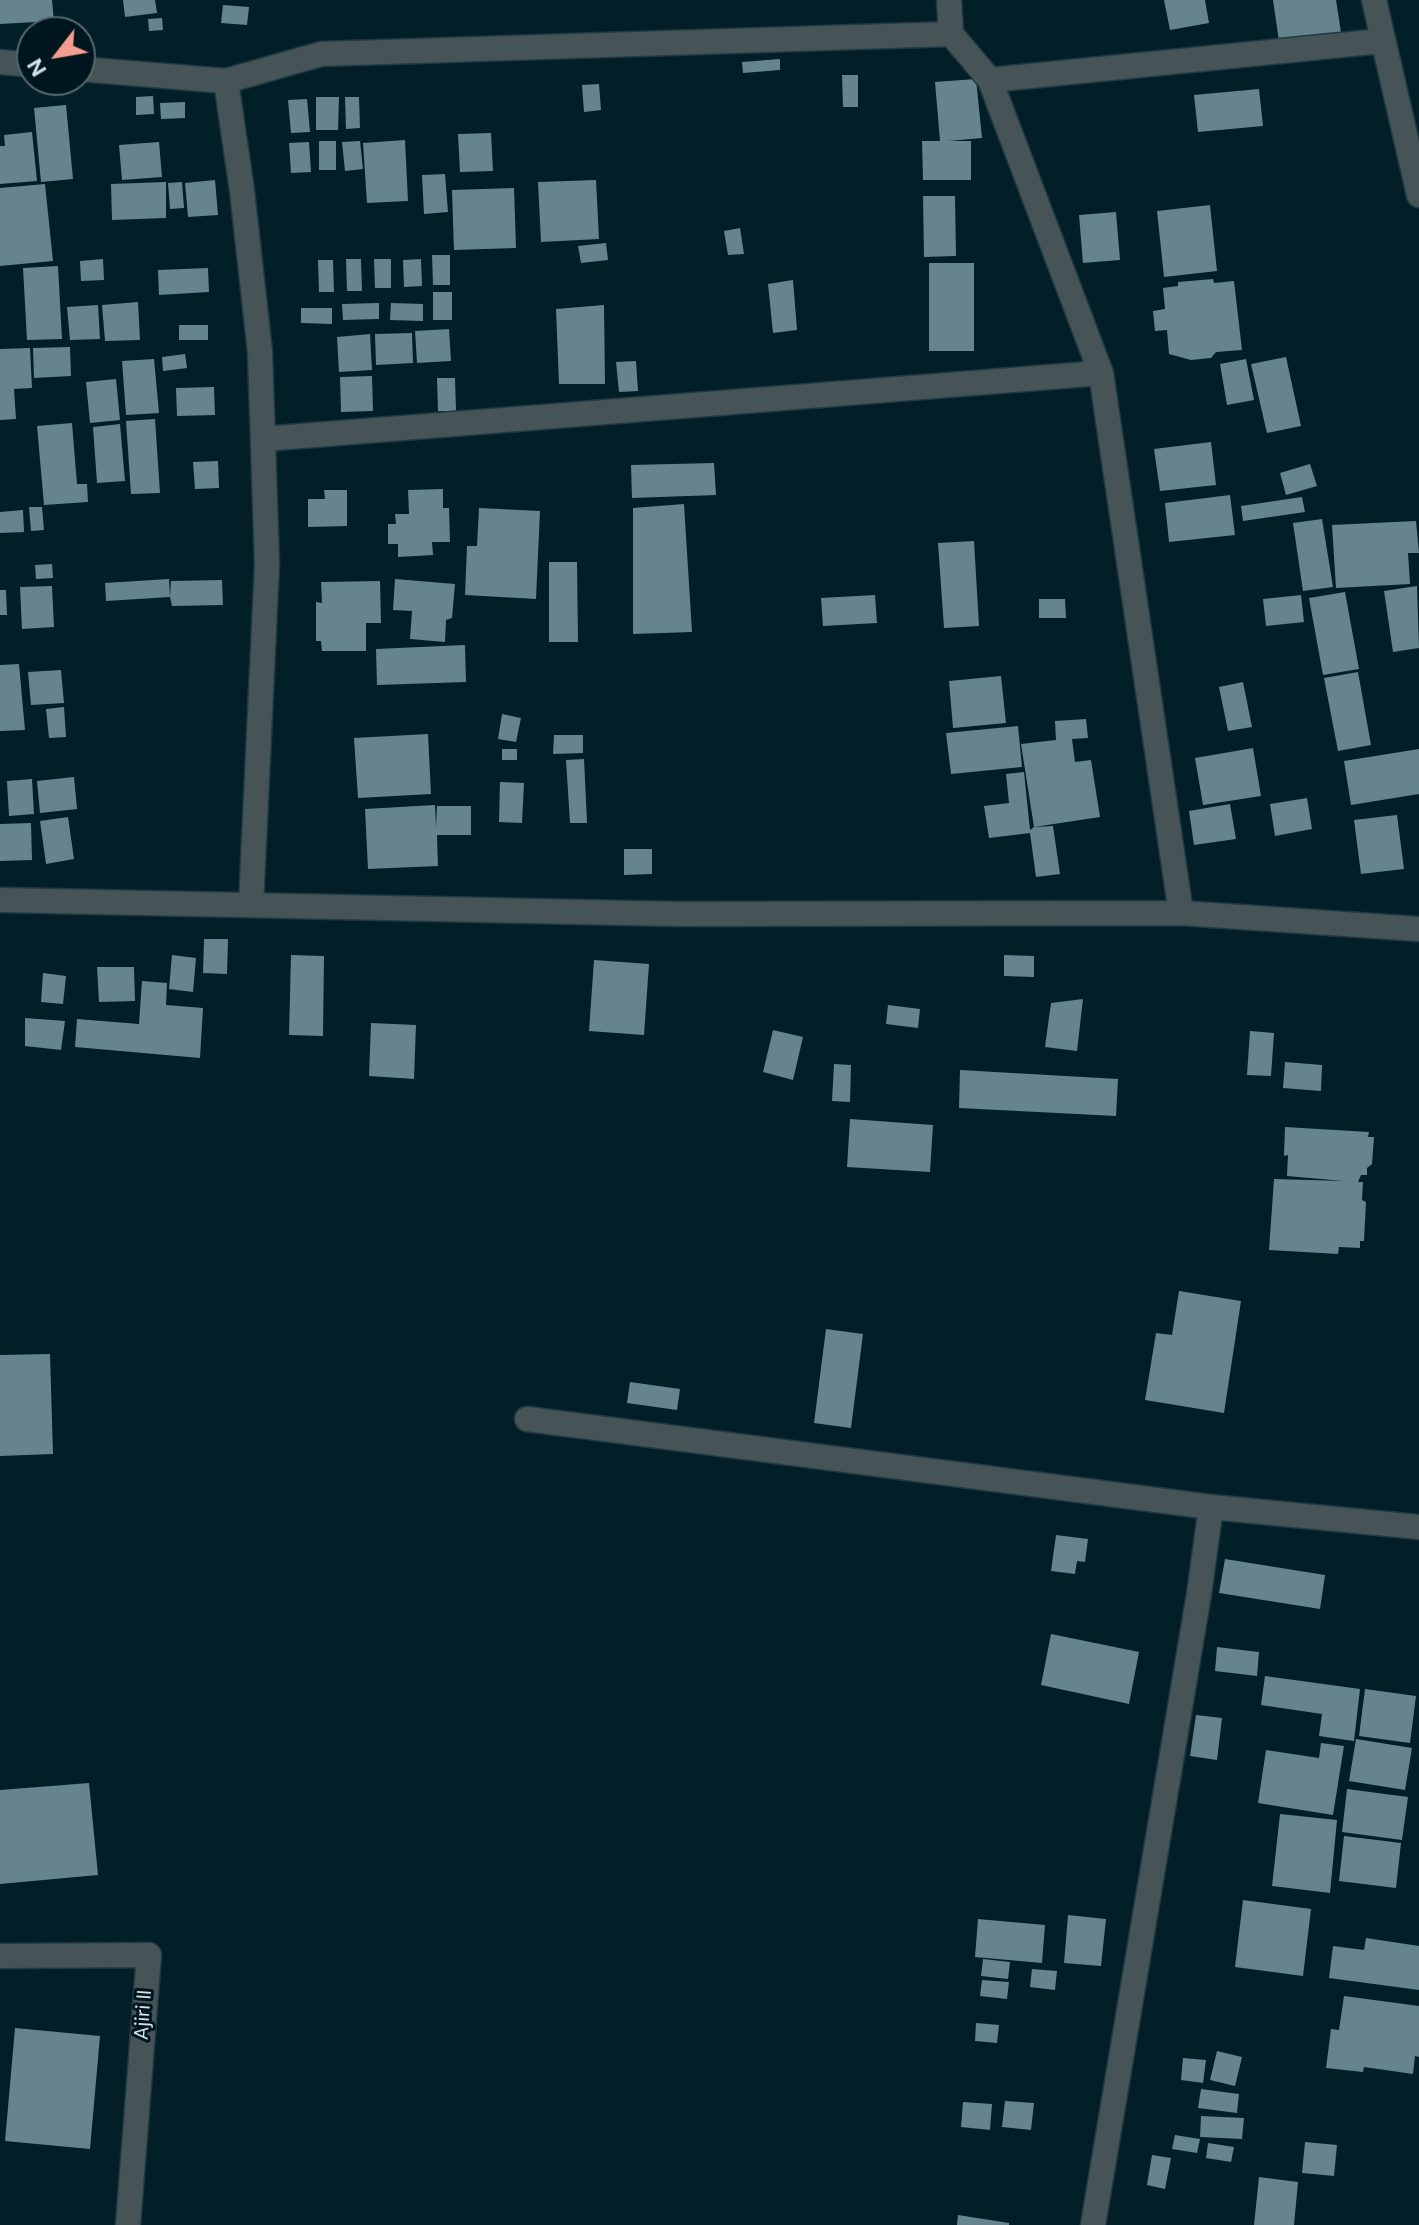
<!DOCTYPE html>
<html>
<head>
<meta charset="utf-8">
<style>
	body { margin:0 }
	#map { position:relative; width:1419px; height:2225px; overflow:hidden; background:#021f28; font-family:"DM Sans",sans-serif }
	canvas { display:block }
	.north { position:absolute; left:16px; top:16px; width:80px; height:80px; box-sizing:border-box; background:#00161e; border:2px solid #54686f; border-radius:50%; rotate:239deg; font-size:22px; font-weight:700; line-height:32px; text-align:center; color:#d2e3e8 }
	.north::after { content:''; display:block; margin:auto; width:28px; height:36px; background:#f59c90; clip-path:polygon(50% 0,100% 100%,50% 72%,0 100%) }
</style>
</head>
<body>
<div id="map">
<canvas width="1419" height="2225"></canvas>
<div class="north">N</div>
</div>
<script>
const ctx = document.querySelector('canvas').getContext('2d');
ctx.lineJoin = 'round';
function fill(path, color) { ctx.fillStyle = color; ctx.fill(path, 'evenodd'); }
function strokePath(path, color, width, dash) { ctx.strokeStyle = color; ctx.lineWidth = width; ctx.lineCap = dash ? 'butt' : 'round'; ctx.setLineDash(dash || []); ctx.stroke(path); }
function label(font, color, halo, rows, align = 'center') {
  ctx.font = font + ' "DM Sans",sans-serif'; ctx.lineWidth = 6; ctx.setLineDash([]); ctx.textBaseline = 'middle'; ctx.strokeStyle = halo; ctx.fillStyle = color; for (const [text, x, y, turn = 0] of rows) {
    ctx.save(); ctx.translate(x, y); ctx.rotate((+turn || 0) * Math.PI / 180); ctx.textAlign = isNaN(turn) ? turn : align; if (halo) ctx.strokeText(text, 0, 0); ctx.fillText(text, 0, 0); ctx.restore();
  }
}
fill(new Path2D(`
	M 0,0 L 52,0 L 54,21 L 0,24 Z
	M 123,0 L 155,0 L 157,13 L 125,17 Z
	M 1164,0 L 1205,0 L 1209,23 L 1170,30 Z
	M 1273,0 L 1336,0 L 1342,39 L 1280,48 Z
	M 223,5 L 249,7 L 247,25 L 221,23 Z
	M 162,18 L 163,30 L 149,31 L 148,19 Z
	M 780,59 L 780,70 L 743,73 L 742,62 Z
	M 842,75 L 858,75 L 858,107 L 843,107 Z
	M 976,79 L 982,138 L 948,141 L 971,141 L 971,180 L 923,180 L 922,141 L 940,141 L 935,82 Z
	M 599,84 L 601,110 L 584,112 L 582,85 Z
	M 1259,89 L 1263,126 L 1198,132 L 1194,95 Z
	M 153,96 L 154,114 L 136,115 L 136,97 Z
	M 316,97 L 339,97 L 338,130 L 316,130 Z
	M 345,97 L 359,97 L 360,128 L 346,129 Z
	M 307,99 L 310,132 L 291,133 L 288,100 Z
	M 185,102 L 185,118 L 161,119 L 160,103 Z
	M 66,105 L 73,179 L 41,182 L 34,108 Z
	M 32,132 L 37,181 L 0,184 L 0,146 L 5,146 L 4,135 Z
	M 491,133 L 493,171 L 460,172 L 458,134 Z
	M 405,140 L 408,201 L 367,203 L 363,143 Z
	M 319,141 L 336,141 L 336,170 L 319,170 Z
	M 360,141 L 363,169 L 345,171 L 342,142 Z
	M 159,142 L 162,177 L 122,180 L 119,145 Z
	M 309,142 L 311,172 L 291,173 L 289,143 Z
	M 445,174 L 448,212 L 424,214 L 422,175 Z
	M 215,180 L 218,215 L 188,217 L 185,183 Z
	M 596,180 L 599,239 L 541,242 L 538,182 Z
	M 166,182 L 166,218 L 112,220 L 111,184 Z
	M 182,182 L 184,208 L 170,209 L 168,183 Z
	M 45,184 L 53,261 L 0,266 L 0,188 Z
	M 514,188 L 516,248 L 454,250 L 452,190 Z
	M 923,196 L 955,196 L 956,256 L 924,257 Z
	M 1210,205 L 1217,271 L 1164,277 L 1157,211 Z
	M 1116,212 L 1120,260 L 1083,263 L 1079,215 Z
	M 740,228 L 744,254 L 728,255 L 724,231 Z
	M 606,243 L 608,260 L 581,263 L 578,246 Z
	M 432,255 L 450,255 L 450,285 L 433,285 Z
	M 103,259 L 104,280 L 81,281 L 80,261 Z
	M 346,259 L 361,259 L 362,291 L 347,291 Z
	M 374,259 L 391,259 L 391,288 L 375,288 Z
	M 421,259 L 422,286 L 404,287 L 403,260 Z
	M 318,260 L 333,260 L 334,292 L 319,292 Z
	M 929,263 L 974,263 L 974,351 L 929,351 Z
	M 58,266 L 62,339 L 27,340 L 23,268 Z
	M 208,268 L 209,292 L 159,295 L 158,270 Z
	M 1213,279 L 1214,283 L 1234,281 L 1242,350 L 1216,352 L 1211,358 L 1191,360 L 1169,354 L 1167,330 L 1155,331 L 1153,311 L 1165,309 L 1163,288 L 1178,286 L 1178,282 Z
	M 793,280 L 797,330 L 773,333 L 768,284 Z
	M 433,292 L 452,292 L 452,320 L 433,320 Z
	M 138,302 L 140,340 L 105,341 L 102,305 Z
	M 379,303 L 379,319 L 343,320 L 342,304 Z
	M 391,303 L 423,304 L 423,321 L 390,320 Z
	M 98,305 L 100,339 L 70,340 L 67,307 Z
	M 604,305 L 605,384 L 559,384 L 556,309 Z
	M 301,308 L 332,308 L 332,324 L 301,323 Z
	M 179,325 L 208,325 L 208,340 L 179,340 Z
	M 449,329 L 451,361 L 417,363 L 415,331 Z
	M 412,333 L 413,363 L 376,365 L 375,334 Z
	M 370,334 L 372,370 L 339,372 L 337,337 Z
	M 70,347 L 71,376 L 34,378 L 33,348 Z
	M 30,348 L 32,388 L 14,389 L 16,419 L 0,420 L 0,349 Z
	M 185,354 L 187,368 L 163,371 L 162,357 Z
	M 1286,357 L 1301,426 L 1267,433 L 1251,364 Z
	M 154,359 L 159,413 L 126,415 L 122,361 Z
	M 1246,359 L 1254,400 L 1227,405 L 1220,364 Z
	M 636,361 L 638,391 L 619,392 L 616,362 Z
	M 372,376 L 373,411 L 341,412 L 340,377 Z
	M 437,378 L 455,378 L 456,411 L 438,411 Z
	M 116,379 L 120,420 L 90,423 L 86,382 Z
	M 214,387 L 215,415 L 177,416 L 176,388 Z
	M 155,419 L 160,493 L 131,494 L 126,421 Z
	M 72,423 L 77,484 L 87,484 L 88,502 L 44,505 L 37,426 Z
	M 120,424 L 125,481 L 97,483 L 93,427 Z
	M 1211,442 L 1216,485 L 1160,491 L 1154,449 Z
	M 218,461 L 219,488 L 195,489 L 193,462 Z
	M 714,463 L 716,495 L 632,498 L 631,465 Z
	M 1310,464 L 1317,486 L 1286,495 L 1280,473 Z
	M 443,489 L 443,508 L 449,508 L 450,542 L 432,542 L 433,555 L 398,557 L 398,544 L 388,544 L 388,524 L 396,524 L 395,514 L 409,514 L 408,490 Z
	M 324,490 L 347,490 L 347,526 L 308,527 L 308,499 L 325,499 Z
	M 1230,495 L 1235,535 L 1169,542 L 1165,503 Z
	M 1302,497 L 1305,512 L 1243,521 L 1241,506 Z
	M 684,504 L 692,632 L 633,634 L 633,508 Z
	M 29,507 L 42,507 L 44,530 L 31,531 Z
	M 479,508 L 540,511 L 536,599 L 465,595 L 467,546 L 477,546 Z
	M 23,510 L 24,532 L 0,533 L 0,512 Z
	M 1322,519 L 1333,587 L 1303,591 L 1293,523 Z
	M 1416,521 L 1419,553 L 1408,553 L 1410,584 L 1336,588 L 1332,525 Z
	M 974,541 L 979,626 L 944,628 L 938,543 Z
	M 549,562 L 577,562 L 578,642 L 549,642 Z
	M 52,564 L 53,578 L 36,579 L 35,565 Z
	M 169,579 L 170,597 L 171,581 L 222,580 L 223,605 L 172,606 L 170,597 L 106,601 L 105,583 Z
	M 395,579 L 455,584 L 452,618 L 446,620 L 445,642 L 410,639 L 412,611 L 393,610 Z
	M 380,581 L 381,623 L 366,623 L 366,651 L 322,651 L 321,641 L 316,641 L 316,602 L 322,603 L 321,582 Z
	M 52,586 L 54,627 L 22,629 L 20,587 Z
	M 1417,586 L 1419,648 L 1393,652 L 1384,591 Z
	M 0,590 L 6,590 L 7,615 L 0,615 Z
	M 1345,592 L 1359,669 L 1323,675 L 1309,598 Z
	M 875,595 L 877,623 L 823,626 L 821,598 Z
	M 1301,595 L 1304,622 L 1266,626 L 1263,599 Z
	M 1039,599 L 1065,599 L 1066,618 L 1039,618 Z
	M 465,645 L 466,682 L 377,685 L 376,649 Z
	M 19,664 L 25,730 L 0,731 L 0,665 Z
	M 61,670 L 64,703 L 31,705 L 28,672 Z
	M 1358,672 L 1371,745 L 1338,751 L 1324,678 Z
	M 1001,676 L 1006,723 L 953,728 L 949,681 Z
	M 1243,682 L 1252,727 L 1228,731 L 1219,687 Z
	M 64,707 L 66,737 L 49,738 L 46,709 Z
	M 502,714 L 521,718 L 516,742 L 498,739 Z
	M 1086,719 L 1088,738 L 1072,739 L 1075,762 L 1091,760 L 1100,817 L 1034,827 L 1021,744 L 1056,740 L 1055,721 Z
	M 1018,726 L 1022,767 L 951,774 L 946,733 Z
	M 428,734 L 431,794 L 358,798 L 354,738 Z
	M 554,735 L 583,735 L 583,753 L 553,754 Z
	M 1253,748 L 1261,796 L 1203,805 L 1195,758 Z
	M 502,749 L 517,749 L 517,760 L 502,760 Z
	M 1419,749 L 1419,794 L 1351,805 L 1344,761 Z
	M 584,759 L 587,823 L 570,823 L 566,760 Z
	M 1024,772 L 1030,830 L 1034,827 L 1053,826 L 1060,874 L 1036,877 L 1030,833 L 989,838 L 984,806 L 1009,803 L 1006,774 Z
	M 74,777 L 77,809 L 40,813 L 37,781 Z
	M 32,779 L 34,814 L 9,816 L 7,781 Z
	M 500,782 L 524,783 L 522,823 L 499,822 Z
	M 1307,798 L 1312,829 L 1275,836 L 1270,804 Z
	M 1230,804 L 1236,839 L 1194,845 L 1189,811 Z
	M 435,805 L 436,827 L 437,806 L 471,806 L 471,835 L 437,835 L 438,866 L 368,869 L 365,809 Z
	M 1397,815 L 1404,869 L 1361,874 L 1354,820 Z
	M 68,817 L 74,859 L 46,864 L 40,821 Z
	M 31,823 L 32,860 L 0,861 L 0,824 Z
	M 624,849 L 652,849 L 652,874 L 624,875 Z
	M 204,939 L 228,939 L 227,974 L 203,973 Z
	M 172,955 L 196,958 L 193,992 L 169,989 Z
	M 291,955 L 324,956 L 323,1036 L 289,1035 Z
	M 1004,955 L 1034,956 L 1034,977 L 1004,976 Z
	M 594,960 L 649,964 L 644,1035 L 589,1031 Z
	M 97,967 L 134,967 L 135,1001 L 99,1002 Z
	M 43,973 L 66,976 L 63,1004 L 41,1002 Z
	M 142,981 L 167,983 L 166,1005 L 203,1008 L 200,1058 L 75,1047 L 77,1019 L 139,1024 Z
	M 1083,999 L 1077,1051 L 1045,1047 L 1051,1003 Z
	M 888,1005 L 920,1009 L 918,1028 L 886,1024 Z
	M 25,1018 L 65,1021 L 61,1050 L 25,1046 Z
	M 371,1023 L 416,1025 L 414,1079 L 369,1076 Z
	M 773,1030 L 803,1037 L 793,1080 L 763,1072 Z
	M 1250,1031 L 1274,1033 L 1271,1076 L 1247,1075 Z
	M 1285,1062 L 1322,1065 L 1321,1091 L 1283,1088 Z
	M 834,1064 L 851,1065 L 850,1102 L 832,1101 Z
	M 960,1070 L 1118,1079 L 1116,1116 L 959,1108 Z
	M 850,1119 L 933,1125 L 930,1172 L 847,1167 Z
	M 1285,1127 L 1369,1132 L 1368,1137 L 1374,1137 L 1372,1164 L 1367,1168 L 1367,1175 L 1361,1175 L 1358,1182 L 1363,1182 L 1362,1200 L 1366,1202 L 1364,1241 L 1360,1241 L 1360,1248 L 1339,1247 L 1338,1254 L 1269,1250 L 1274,1179 L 1344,1181 L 1287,1176 L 1288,1155 L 1284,1156 Z
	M 1179,1291 L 1241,1301 L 1224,1413 L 1145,1400 L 1156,1333 L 1172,1335 Z
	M 826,1329 L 863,1334 L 851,1428 L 814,1423 Z
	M 50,1354 L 53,1454 L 0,1456 L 0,1355 Z
	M 630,1382 L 680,1389 L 677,1410 L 627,1403 Z
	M 1056,1535 L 1088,1539 L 1085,1562 L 1077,1561 L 1075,1574 L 1051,1571 Z
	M 1225,1559 L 1325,1575 L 1320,1609 L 1219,1593 Z
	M 1051,1634 L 1139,1652 L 1129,1704 L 1041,1685 Z
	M 1217,1647 L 1259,1652 L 1257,1676 L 1215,1671 Z
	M 1265,1676 L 1360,1689 L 1354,1741 L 1319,1736 L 1322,1714 L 1261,1705 Z
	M 1365,1689 L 1416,1696 L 1410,1743 L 1359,1736 Z
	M 1196,1715 L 1222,1718 L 1217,1760 L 1190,1756 Z
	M 1356,1739 L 1412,1748 L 1405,1790 L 1349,1781 Z
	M 1321,1743 L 1344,1746 L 1333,1815 L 1258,1803 L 1266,1750 L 1319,1758 Z
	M 89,1783 L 98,1875 L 0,1884 L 0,1790 Z
	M 1347,1789 L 1408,1797 L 1402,1840 L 1342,1832 Z
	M 1280,1814 L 1337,1820 L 1330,1893 L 1272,1886 Z
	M 1344,1836 L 1401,1843 L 1396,1888 L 1339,1881 Z
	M 1243,1900 L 1311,1909 L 1303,1976 L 1235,1967 Z
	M 1068,1915 L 1106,1919 L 1101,1966 L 1064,1963 Z
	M 978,1919 L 1045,1925 L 1042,1963 L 975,1957 Z
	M 1366,1938 L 1419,1946 L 1419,1990 L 1329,1978 L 1333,1946 L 1364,1950 Z
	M 983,1959 L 1010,1962 L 1008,1979 L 981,1976 Z
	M 1032,1969 L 1057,1971 L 1055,1990 L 1030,1987 Z
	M 982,1980 L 1009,1982 L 1007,1999 L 980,1996 Z
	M 1344,1996 L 1419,2006 L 1419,2057 L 1415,2056 L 1413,2074 L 1364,2067 L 1363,2072 L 1326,2068 L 1331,2029 L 1339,2030 Z
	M 976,2023 L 999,2025 L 997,2043 L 975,2041 Z
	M 15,2028 L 100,2036 L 90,2149 L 5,2141 Z
	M 1217,2051 L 1242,2057 L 1235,2086 L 1210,2080 Z
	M 1183,2058 L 1206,2060 L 1203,2083 L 1181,2080 Z
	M 1201,2089 L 1239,2094 L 1237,2113 L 1198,2108 Z
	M 1005,2101 L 1034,2103 L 1031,2130 L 1002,2127 Z
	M 963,2102 L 992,2104 L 990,2130 L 961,2127 Z
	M 1201,2116 L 1244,2118 L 1242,2139 L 1200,2137 Z
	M 1175,2135 L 1200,2139 L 1197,2153 L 1172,2149 Z
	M 1305,2142 L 1337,2145 L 1334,2176 L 1302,2173 Z
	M 1208,2143 L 1234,2147 L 1231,2162 L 1206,2158 Z
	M 1152,2155 L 1171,2158 L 1165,2189 L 1147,2185 Z
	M 1259,2177 L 1298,2182 L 1294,2225 L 1254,2225 Z
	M 958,2215 L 1009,2223 L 1009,2225 L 957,2225 Z`), '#65848e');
const street = new Path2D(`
	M 949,0 L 951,34 L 990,80 L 1101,373 L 1181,913
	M 1374,0 L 1419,195
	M 0,62 L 32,65
	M 80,69 L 226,81 L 321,54 L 951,34
	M 990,80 L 1382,41
	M 226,81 L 242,191 L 260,352 L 267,564 L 251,905
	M 263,439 L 1101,373
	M 0,900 L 677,914 L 1181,913 L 1419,929
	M 527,1419 L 1211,1507 L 1419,1527
	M 0,1956 L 149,1955 L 128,2225
	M 1093,2225 L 1199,1594 L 1211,1507`);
strokePath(street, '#1f3a43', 27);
strokePath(street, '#465357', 24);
label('20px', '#d2e3e8', '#00161e', [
	["Ajiri II",144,2015,-86]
]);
</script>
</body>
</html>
